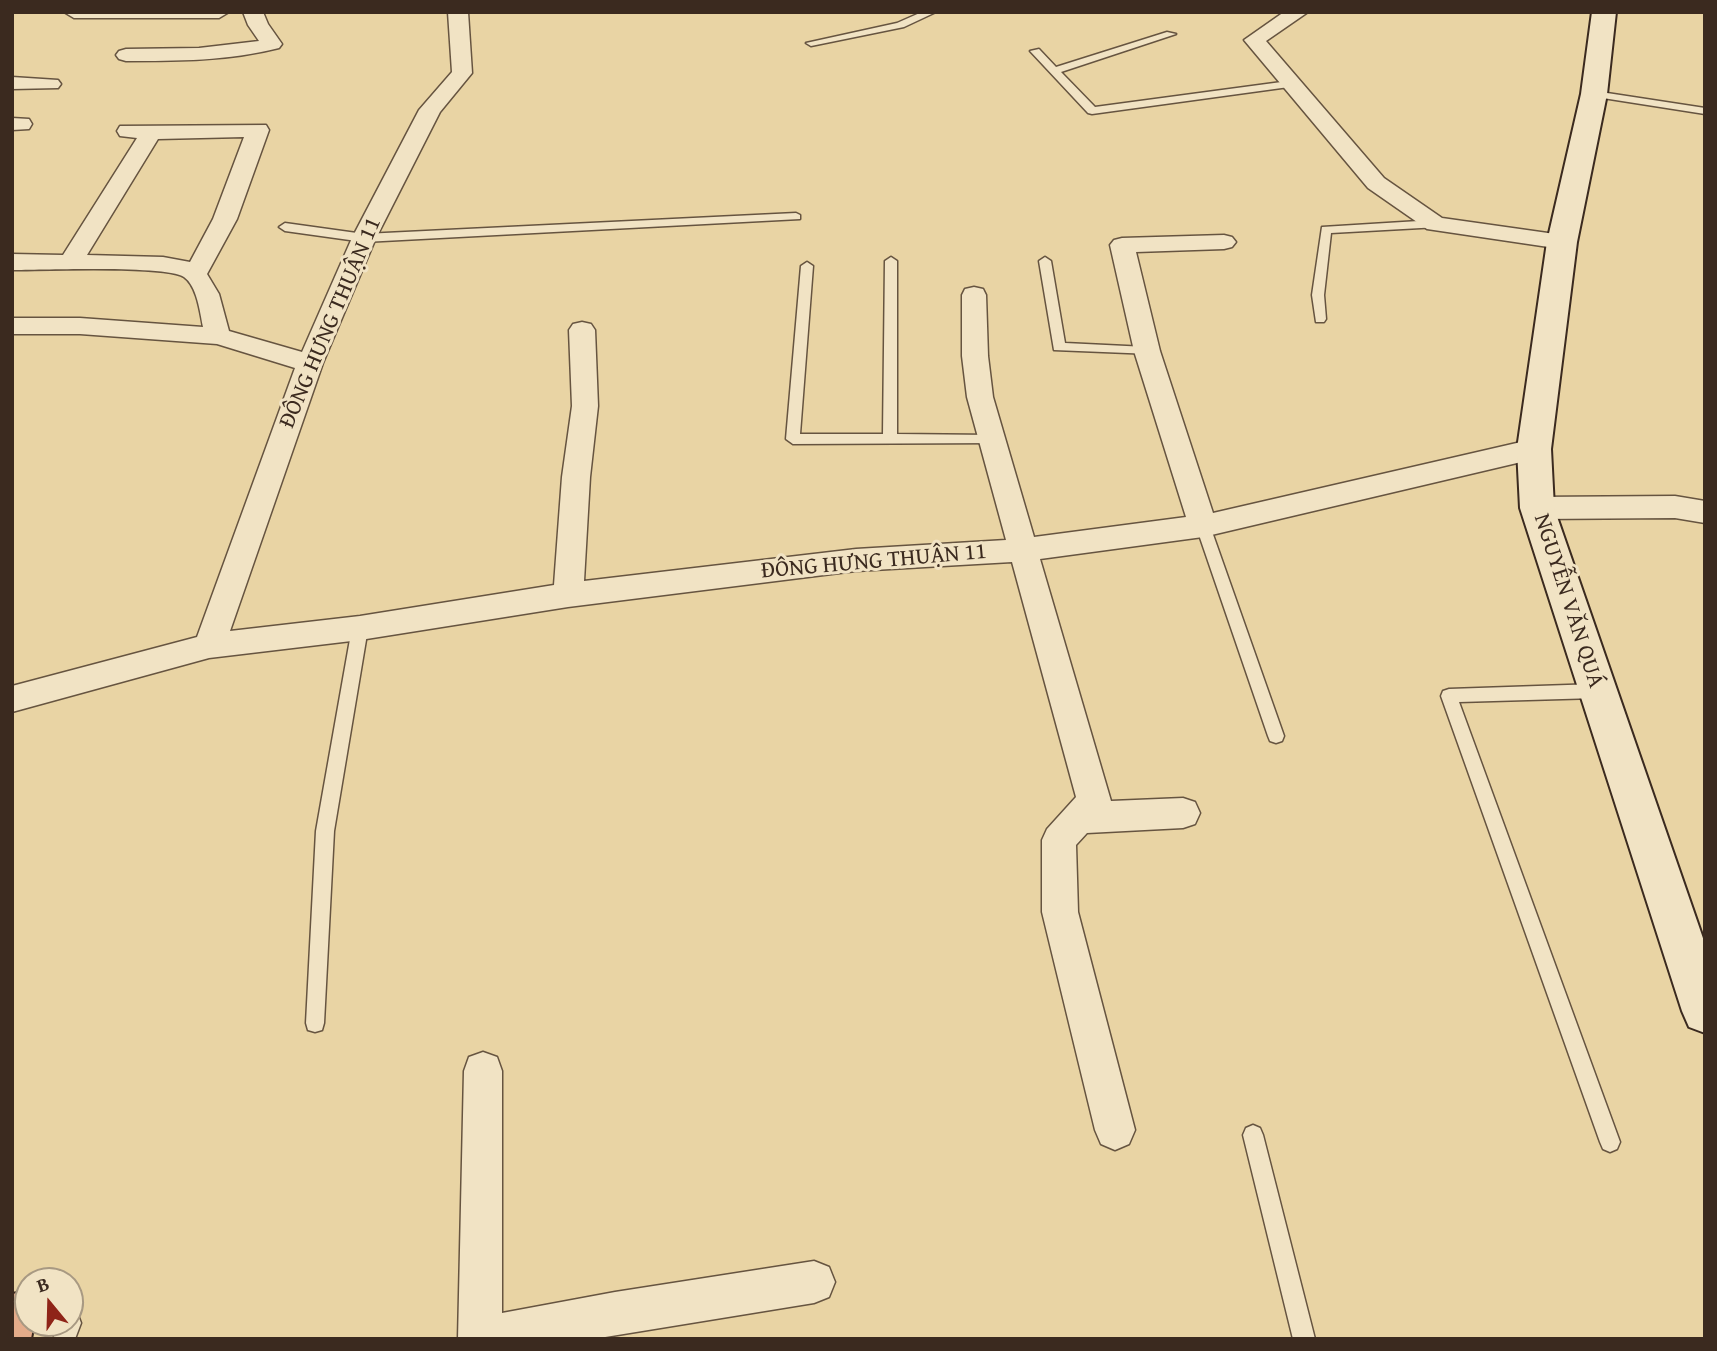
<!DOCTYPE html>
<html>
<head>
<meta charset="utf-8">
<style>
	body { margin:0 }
	#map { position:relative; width:1717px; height:1351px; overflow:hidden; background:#e9d4a4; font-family:"Gentium Book Plus",serif }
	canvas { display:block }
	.frame { position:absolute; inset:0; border:14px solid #3b2a1f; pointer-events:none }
	.north { position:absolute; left:14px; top:1267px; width:70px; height:70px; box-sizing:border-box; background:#f1e3c4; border:2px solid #a89982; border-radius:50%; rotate:341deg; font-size:19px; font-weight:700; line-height:28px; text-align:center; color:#3b2a1f }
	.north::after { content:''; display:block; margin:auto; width:24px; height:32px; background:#8f2418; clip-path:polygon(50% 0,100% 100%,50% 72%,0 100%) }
</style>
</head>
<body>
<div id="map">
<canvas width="1717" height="1351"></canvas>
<div class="frame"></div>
<div class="north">B</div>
</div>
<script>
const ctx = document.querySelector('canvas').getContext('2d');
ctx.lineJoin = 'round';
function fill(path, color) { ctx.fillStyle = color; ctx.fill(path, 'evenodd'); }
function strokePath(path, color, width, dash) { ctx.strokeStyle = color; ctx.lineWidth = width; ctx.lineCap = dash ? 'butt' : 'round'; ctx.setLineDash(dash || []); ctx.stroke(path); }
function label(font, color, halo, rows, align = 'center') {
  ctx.font = font + ' "Gentium Book Plus",serif'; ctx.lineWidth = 6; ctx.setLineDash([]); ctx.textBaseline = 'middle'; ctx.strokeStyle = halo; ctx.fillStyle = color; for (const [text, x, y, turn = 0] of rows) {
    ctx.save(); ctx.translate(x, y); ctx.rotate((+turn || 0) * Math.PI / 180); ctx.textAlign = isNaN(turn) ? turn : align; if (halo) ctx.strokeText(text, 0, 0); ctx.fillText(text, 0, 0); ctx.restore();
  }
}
const building = new Path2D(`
	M 28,1290 L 28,1323 L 35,1323 L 32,1339 L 12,1339 L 12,1293 Z`);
fill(building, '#e4ac8a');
strokePath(building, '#3b2a1f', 2);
const lane = new Path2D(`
	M 922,12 L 936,12 L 904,27 L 811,46 L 806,43 L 897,23 Z
	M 1167,32 L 1176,34 L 1061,72 L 1095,107 L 1289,81 L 1294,84 L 1289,87 L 1092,114 L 1088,113 L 1030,51 L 1039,49 L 1056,67 Z
	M 1594,91 L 1705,108 L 1705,114 L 1590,96 L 1589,94 Z
	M 796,213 L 800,215 L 800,219 L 364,242 L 285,231 L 279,227 L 285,223 L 364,234 Z
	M 1435,220 L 1439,221 L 1439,227 L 1331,233 L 1324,295 L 1326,319 L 1324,322 L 1316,322 L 1312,295 L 1322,227 Z
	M 891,257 L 897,261 L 897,434 L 992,435 L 999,440 L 997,443 L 793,444 L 786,439 L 801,266 L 807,262 L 813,266 L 800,434 L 883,434 L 885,261 Z
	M 1045,257 L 1051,261 L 1065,343 L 1147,347 L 1153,351 L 1152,354 L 1054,350 L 1039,261 Z
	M 1203,521 L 1210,526 L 1284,736 L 1282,741 L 1276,743 L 1270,741 L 1268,736 L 1196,526 Z
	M 360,622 L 365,624 L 368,628 L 334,831 L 324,1023 L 322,1030 L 315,1032 L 308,1030 L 306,1023 L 316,831 L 352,628 L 355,624 Z
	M 1597,684 L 1603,686 L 1605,691 L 1603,696 L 1597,698 L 1459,702 L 1620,1142 L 1617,1149 L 1610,1152 L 1603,1149 L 1600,1142 L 1441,696 L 1443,691 L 1449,689 Z
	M 1253,1125 L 1260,1128 L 1263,1135 L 1315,1339 L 1293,1339 L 1243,1135 L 1246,1128 Z
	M 70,1312 L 78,1315 L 81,1323 L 75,1339 L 53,1339 L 59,1323 L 70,1323 Z`);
const street = new Path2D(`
	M 64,12 L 229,12 L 219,18 L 74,18 Z
	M 243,12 L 263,12 L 268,24 L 282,44 L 279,48 C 228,61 178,61 126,61 L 119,59 L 116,55 L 119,51 L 126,49 L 199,48 L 259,41 L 248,25 Z
	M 448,12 L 468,12 L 472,73 L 440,112 L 376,238 L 323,363 L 230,631 L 360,616 L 554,585 L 562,477 L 572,406 L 569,330 L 573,324 L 582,322 L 591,324 L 595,330 L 598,406 L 590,477 L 584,581 L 856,549 L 1006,540 L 967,397 L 962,356 L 962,295 L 965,289 L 974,287 L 983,289 L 986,295 L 988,356 L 993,397 L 1034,537 L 1186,517 L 1134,351 L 1110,245 L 1114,240 L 1122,238 L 1224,235 L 1232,237 L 1236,242 L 1232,247 L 1224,249 L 1136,252 L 1160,351 L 1213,513 L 1534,439 L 1544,442 L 1548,449 L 1544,456 L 1534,459 L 1203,537 L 1040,559 L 1111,801 L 1183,798 L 1195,802 L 1200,813 L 1195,824 L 1183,828 L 1087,833 L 1076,845 L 1078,912 L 1135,1130 L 1129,1144 L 1115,1150 L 1101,1144 L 1095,1130 L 1042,912 L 1042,840 L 1047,829 L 1076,797 L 1012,562 L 856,571 L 568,607 L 360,640 L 209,658 L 12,712 L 12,686 L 197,637 L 295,368 L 217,344 L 80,334 L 12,334 L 12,318 L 80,318 L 203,327 C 200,312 197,286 184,277 C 166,265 41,270 12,270 L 12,254 L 63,255 L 137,138 L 120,136 L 117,131 L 120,126 L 266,125 L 269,130 L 237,219 L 207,274 L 219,294 L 229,331 L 302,352 L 352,238 L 419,110 L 452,72 ZM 244,137 L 213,219 L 190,262 L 163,257 L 87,255 L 158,139 Z
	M 1284,12 L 1308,12 L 1266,41 L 1384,178 L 1442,218 L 1562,235 L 1570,237 L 1574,242 L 1570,247 L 1562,249 L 1427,229 L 1368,188 L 1244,40 Z
	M 12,77 L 58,80 L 61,84 L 58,88 L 12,89 Z
	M 12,118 L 29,119 L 32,124 L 29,129 L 12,130 Z
	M 1675,496 L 1705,501 L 1705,523 L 1675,518 L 1537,519 L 1527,515 L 1523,508 L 1527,501 L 1537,497 Z
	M 483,1052 L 497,1057 L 502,1071 L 502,1313 L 615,1292 L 814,1261 L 829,1267 L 835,1282 L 829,1297 L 814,1303 L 593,1339 L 458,1339 L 464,1071 L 469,1057 Z`);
const secondary = new Path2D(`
	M 1592,12 L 1616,12 L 1607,94 L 1577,242 L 1551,449 L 1554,508 L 1705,944 L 1705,1033 L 1689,1027 L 1682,1011 L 1520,508 L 1517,449 L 1547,242 L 1581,94 Z`);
strokePath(lane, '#665440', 3);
strokePath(street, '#665440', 3);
strokePath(secondary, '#3b2a1f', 4);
fill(lane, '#f1e3c4');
fill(street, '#f1e3c4');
fill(secondary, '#f1e3c4');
label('23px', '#3b2a1f', '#f1e3c4', [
	["ĐÔNG HƯNG THUẬN 11",331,323,-67],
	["ĐÔNG HƯNG THUẬN 11",874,562,-5],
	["NGUYỄN VĂN QUÁ",1568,601,72]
]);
</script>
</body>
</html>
